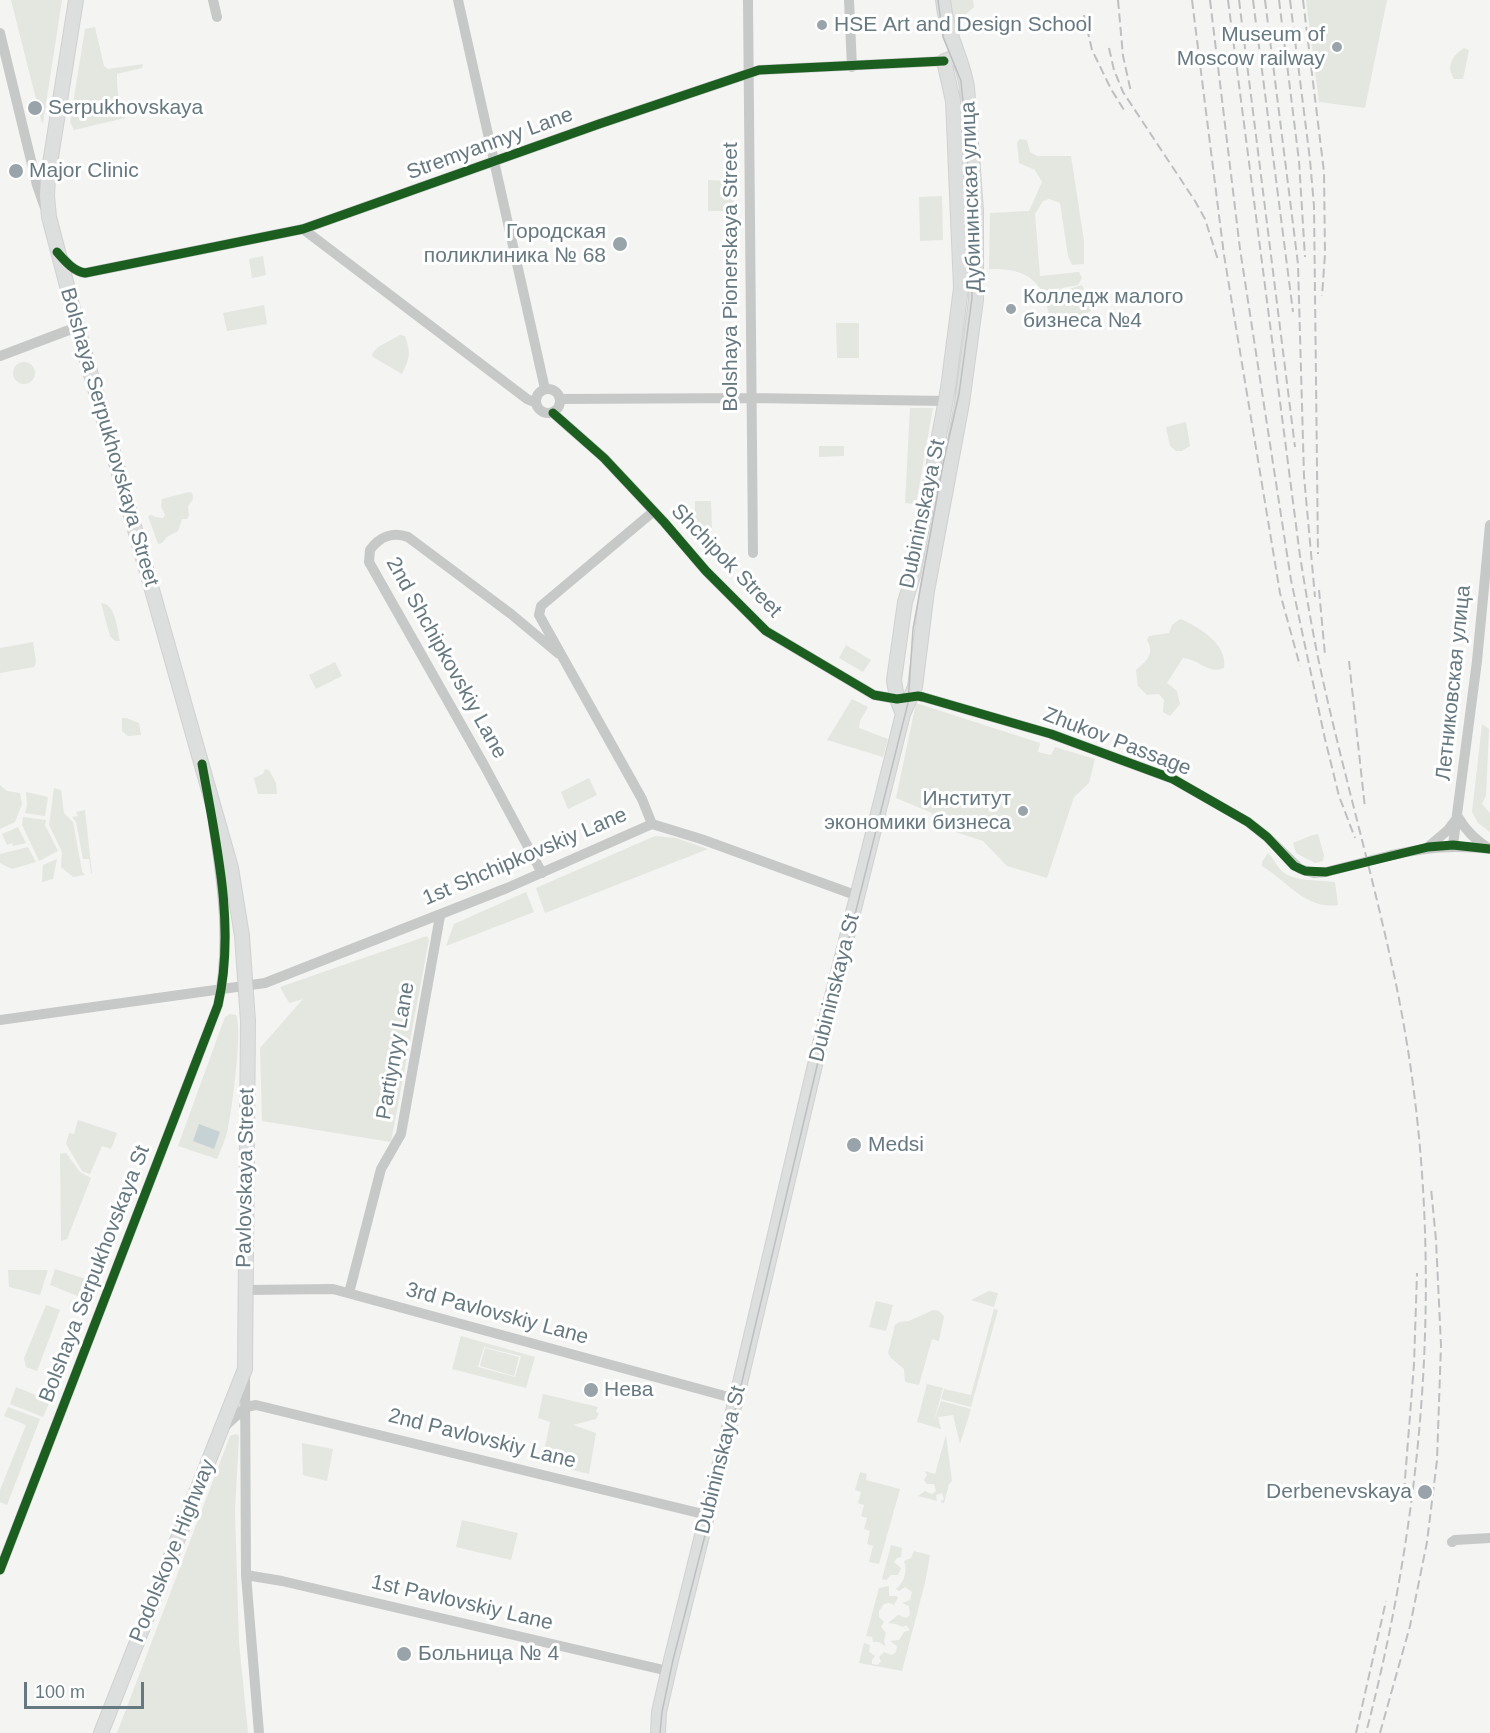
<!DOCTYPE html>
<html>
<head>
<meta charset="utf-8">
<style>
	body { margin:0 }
	#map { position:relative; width:1490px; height:1733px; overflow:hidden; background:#f4f4f3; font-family:Arial,sans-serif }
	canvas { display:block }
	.scale { position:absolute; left:24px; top:1682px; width:120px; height:27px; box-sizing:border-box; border:3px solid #667981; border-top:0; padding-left:8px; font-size:18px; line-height:21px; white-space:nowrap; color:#667981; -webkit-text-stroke:4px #fff; paint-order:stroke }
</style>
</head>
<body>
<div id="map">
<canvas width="1490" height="1733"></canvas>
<div class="scale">100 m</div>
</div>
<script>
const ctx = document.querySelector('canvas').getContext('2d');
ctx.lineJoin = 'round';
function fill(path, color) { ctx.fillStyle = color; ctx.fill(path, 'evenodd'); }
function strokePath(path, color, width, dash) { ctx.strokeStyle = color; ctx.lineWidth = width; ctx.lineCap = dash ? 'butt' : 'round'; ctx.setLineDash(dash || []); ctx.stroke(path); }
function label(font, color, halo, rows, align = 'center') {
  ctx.font = font + ' Arial,sans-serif'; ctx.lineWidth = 6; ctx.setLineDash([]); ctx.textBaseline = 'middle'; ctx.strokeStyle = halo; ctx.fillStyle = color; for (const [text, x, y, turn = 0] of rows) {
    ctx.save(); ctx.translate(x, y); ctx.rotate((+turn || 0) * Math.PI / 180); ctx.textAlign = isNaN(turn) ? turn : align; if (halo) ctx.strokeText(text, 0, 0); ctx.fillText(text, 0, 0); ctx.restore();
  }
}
fill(new Path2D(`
	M 11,0 L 62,0 L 43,123 L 42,123 Z
	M 949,0 L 973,0 L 974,7 L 962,18 L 954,20 Z
	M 1306,0 L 1387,0 L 1365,108 L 1319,102 Z
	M 95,27 L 104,66 L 108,69 L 143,64 L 142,68 L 117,74 C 117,90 118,103 125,118 L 74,130 L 70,122 L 85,29 Z
	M 1464,48 L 1469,50 L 1463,79 L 1454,79 C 1446,65 1452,56 1464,48 Z
	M 1020,139 L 1027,140 L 1030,152 L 1037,156 L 1071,156 L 1084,241 L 1084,264 L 1072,265 L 1068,256 L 1060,203 L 1049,199 L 1043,201 L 1035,214 L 1040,276 L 1079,272 L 1082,278 L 1078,285 L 1062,288 L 1063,291 L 1082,285 L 1091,311 L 1053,325 L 1043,295 L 1061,288 L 1042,291 C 1029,271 1012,269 989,269 L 990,213 L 1029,211 L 1042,182 L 1035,170 L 1019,163 L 1017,143 Z
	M 708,180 L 734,181 L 734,211 L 708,211 Z
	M 942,196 L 943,240 L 920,241 L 919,197 Z
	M 263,256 L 266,275 L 252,278 L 249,259 Z
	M 264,305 L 267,324 L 227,331 L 223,313 Z
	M 836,323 L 859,323 L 859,358 L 837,358 Z
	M 400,335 L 405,336 C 411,353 410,358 402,374 L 373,357 L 372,354 L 378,347 Z
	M13 373a11 11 0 1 1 22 0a11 11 0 1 1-22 0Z
	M 910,408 L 933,408 L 916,504 L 905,503 Z
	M 1186,422 L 1190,446 L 1182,451 L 1176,451 L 1170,446 L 1166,427 Z
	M 819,446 L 844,446 L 844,456 L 819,457 Z
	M 189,492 L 192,493 C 195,501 190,501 188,507 L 189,515 L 187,519 L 182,519 L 178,531 L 167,537 L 162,543 L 158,544 L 148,516 L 152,515 L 155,517 L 163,518 L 165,515 L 161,507 L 162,499 Z
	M 711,501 L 712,530 L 695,530 L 695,501 Z
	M 101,603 C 116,604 117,629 120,641 L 115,641 L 110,636 Z
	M 1180,619 C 1200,627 1228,645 1224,668 C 1208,675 1199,659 1183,658 L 1167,683 L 1177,691 L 1180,704 L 1170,716 L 1163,712 L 1164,700 L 1159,694 L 1147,695 L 1138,686 L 1136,670 C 1147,661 1155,653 1147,640 L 1149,636 L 1169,633 L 1172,625 Z
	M 33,642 L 36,662 L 34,667 L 0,673 L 0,648 Z
	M 846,645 L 871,660 L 863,672 L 839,658 Z
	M 335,662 L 342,676 L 316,689 L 309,675 Z
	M 852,699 L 868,707 L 860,721 L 859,728 L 888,739 L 883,757 L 827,740 Z
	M 916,703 L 1040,743 L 1038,752 L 1051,755 L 1055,747 L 1095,759 L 1089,783 L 1074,797 L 1047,878 L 1007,866 L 983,841 L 931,824 L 932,813 L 896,798 Z
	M 122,718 L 126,718 L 139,723 L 141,735 L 128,736 L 122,731 Z
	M 1482,724 L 1489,729 L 1486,795 L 1482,804 L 1490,813 L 1490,832 L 1478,823 L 1472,812 Z
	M 265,769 L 269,770 L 276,783 L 277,794 L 258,794 L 254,778 L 263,774 Z
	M 589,778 L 597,795 L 568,809 L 561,792 Z
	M 0,785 L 7,791 L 20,793 L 22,804 L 15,822 L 0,829 Z
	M 54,788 L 61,790 L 64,813 L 73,822 L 82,871 L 85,875 L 73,877 L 61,867 L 62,852 L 49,825 Z
	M 26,792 L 48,797 L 45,816 L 25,813 L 27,805 Z
	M 85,810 L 92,874 L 91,873 L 89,859 L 83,859 L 76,822 L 72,817 L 78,816 L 76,812 Z
	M 23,817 L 46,820 L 45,825 L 58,851 L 39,861 L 22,825 Z
	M 18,827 L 26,843 L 13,846 L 12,843 L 7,845 L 2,834 Z
	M 1318,834 L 1324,855 L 1323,861 L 1315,863 L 1296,853 L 1293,843 L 1310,836 Z
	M 655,836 L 676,838 L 708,849 L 545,913 L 536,888 Z
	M 28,847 L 36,862 L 12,869 L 0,863 L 0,854 Z
	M 1268,853 C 1274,859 1277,867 1283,872 C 1295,882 1321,880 1335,882 L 1338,905 C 1306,910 1287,881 1262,866 L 1262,862 Z
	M 57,859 L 53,879 L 42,882 L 43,865 Z
	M 526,892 L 534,912 L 446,946 L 454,924 Z
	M 427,936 L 429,940 L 391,1142 L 262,1121 L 260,1048 L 303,999 L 289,1003 L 280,987 Z
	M 230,1014 L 236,1015 C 243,1027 232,1110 228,1128 C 226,1139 221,1149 217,1159 L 178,1146 L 222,1025 L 225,1017 Z
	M 78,1120 L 117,1133 L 111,1149 L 102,1146 L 90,1174 L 82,1171 L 66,1144 L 69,1133 L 74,1134 Z
	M 66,1153 L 80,1172 L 91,1178 L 67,1239 L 61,1241 L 60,1154 Z
	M 55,1269 L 95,1282 L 88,1300 L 50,1285 Z
	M 8,1270 L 48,1270 L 40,1295 L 9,1287 Z
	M 989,1291 L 998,1293 L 994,1307 L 971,1300 Z
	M 876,1301 L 893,1305 L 886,1331 L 869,1327 Z
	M 46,1305 L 60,1310 L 37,1371 L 26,1367 L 24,1358 Z
	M 994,1309 L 998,1310 L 971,1407 L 941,1399 L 944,1389 L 971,1395 Z
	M 933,1310 L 939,1311 L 944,1316 L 939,1341 L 932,1339 L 919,1385 L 905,1382 L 904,1369 L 891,1358 L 888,1353 L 895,1325 L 899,1322 L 909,1321 Z
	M 461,1336 L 535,1357 L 526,1388 L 452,1369 ZM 484,1347 L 521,1356 L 515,1377 L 478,1367 Z
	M 485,1348 L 519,1357 L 514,1376 L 480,1366 Z
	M 927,1384 L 943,1388 L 934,1421 L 941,1401 L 971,1409 L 960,1444 L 953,1415 L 938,1417 L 941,1429 L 917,1422 Z
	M 16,1387 L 50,1401 L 43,1417 L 10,1404 Z
	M 543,1394 L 598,1407 L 596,1412 L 599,1413 L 596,1419 L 573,1425 L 596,1433 L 589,1474 L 542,1462 L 550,1422 L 538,1418 Z
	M 8,1407 L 40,1419 L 7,1505 L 0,1502 L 0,1490 L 26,1425 L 4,1416 Z
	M 236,1434 L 239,1436 L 235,1511 L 239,1642 L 248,1733 L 117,1733 L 230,1436 Z
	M 946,1435 L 952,1481 L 949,1484 L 944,1503 L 940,1502 L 944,1499 L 942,1493 L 936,1495 L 937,1501 L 918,1496 L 925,1491 L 932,1494 L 936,1491 L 934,1484 L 927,1484 L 924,1480 L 927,1475 L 925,1471 L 935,1474 Z
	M 302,1443 L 333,1449 L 327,1481 L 303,1475 Z
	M 860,1472 L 867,1474 L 866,1480 L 900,1489 L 879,1564 L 869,1562 L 873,1546 L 867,1544 L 870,1531 L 864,1529 L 867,1518 L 861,1516 L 864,1505 L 858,1503 L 861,1492 L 855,1490 Z
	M 462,1520 L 518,1533 L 511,1560 L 456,1547 Z
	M 891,1545 L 902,1548 L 901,1557 L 897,1558 L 894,1562 L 901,1568 L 898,1575 L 891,1575 L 886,1580 L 882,1579 Z
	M 914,1551 L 930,1555 L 925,1583 L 902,1671 L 859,1663 L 864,1643 L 870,1645 L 869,1652 L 875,1656 L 872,1660 L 872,1664 L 878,1665 L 881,1661 L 879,1657 L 884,1652 L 892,1655 L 896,1652 L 897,1646 L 890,1641 L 899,1640 L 904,1632 L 910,1630 L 906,1625 L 903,1627 L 896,1624 L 888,1623 L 898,1615 L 906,1618 L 910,1615 L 909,1606 L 902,1603 L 910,1600 L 912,1592 L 905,1587 L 899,1591 L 896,1589 C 904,1583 908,1570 904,1561 L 911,1558 Z
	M 889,1586 L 889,1596 L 897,1596 L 898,1598 L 894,1605 L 889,1603 L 884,1604 L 879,1611 L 879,1617 L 884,1622 L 881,1627 L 886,1633 L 884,1640 L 885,1646 L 879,1642 L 873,1642 L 872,1637 L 866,1636 L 879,1588 Z`), '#e4e6e0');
fill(new Path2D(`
	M 199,1124 L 220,1132 L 214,1149 L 193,1141 Z`), '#c6d2d3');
const major = new Path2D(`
	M 76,0 L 48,176 L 47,196 L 49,217 L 82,343 L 231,868 L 242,936 L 248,1021 L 245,1369 L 101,1733
	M 903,714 L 897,699 L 894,680 L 905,602 L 913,576 L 948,388 L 961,288 L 953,101 L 944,61 L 958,56
	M 658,1733 L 659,1712 L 671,1660 L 740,1383 L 819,1048 L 903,714 L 915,687 L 927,591 L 962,403 L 976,300 L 976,211 L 967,87 C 962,56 946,33 943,0`);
strokePath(major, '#d0d1d1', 16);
strokePath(new Path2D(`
	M 213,0 L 217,17
	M 458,0 L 545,389
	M 748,0 L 753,553
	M 849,0 L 852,67
	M 0,33 L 37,185 L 44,205
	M 303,229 L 527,399 L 536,403
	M 59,254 C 67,262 73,271 85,273 L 303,229 L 599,124 L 759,70 L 944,61
	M 0,356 L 77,327
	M536 401a12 12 0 1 1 24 0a12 12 0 1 1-24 0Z
	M 561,399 L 751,398 L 946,401
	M 553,413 L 604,458 L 664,522 L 706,571 L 766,631 L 874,695 L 897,699 L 918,696 L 923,697 L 1051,734 L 1173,779 L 1248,822 L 1267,837 L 1300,869 L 1314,873 L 1326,872
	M 1458,817 C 1466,831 1475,839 1488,848
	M 652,824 L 642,799 L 539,615 L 541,606 L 654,511
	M 652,824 L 701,839 L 858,896
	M 1453,845 L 1477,661 L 1490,525
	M 1428,847 L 1448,830 L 1457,818
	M 1392,855 C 1429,847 1452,845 1490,849
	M 542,873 L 484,765 L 369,562 L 370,550 C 379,537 393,531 408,537 L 511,614 L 559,654
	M 0,1020 L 265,983 L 507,888 L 652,824
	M 245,1290 L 333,1289 L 736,1399
	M 349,1293 L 381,1169 L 401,1134 L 440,916
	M 245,1374 L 246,1575 L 259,1733
	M 224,1427 L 246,1407 L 256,1405 L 707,1515
	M 1452,1542 L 1455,1540 L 1490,1538
	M 0,1570 L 218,1005 C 231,945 222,882 213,823
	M 246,1575 L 282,1581 L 668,1671`), '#c7c9c8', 10);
strokePath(major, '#dddede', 14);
strokePath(new Path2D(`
	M 660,1733 L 662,1712 L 673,1660 L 710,1516 L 818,1062 L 908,703 L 913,629 L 943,464 L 959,394 L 972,298 L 967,146 L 961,81 L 943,37 L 938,0`), '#bdbfc0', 1.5);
strokePath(new Path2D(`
	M 1118,0 L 1123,56 L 1131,92
	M 1192,0 L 1224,255 L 1280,593 L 1300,666
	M 1210,0 L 1240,249 L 1291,580 L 1325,739 L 1339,796 L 1355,838
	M 1228,0 L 1300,556 C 1307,599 1314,642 1324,685 C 1347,787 1376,887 1397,989 C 1447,1235 1429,1491 1366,1733
	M 1239,0 L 1295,447
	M 1253,0 L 1293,312
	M 1265,0 L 1298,264 L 1304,476 L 1315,597
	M 1279,0 L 1299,161 L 1305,257
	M 1290,0 L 1310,160 L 1314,206 L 1318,554
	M 1303,0 L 1324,172 L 1325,254 L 1322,296
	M 1084,15 L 1092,50 L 1111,89 L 1124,110
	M 1109,48 L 1114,70 L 1123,92 L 1195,201 L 1205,219 L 1218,260
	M 1319,590 L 1325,655
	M 1349,661 L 1365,808
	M 1404,1492 L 1414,1364 L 1417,1273
	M 1356,1733 L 1386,1601
	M 1380,1733 L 1410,1626 L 1427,1542 L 1437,1460 L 1441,1345 L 1436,1240 L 1431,1188`), '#bdbfc0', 2, [9, 4.5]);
strokePath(new Path2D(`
	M 1326,872 L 1392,855`), '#c7c9c8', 10);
strokePath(new Path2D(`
	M 57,252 C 65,261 73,271 85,273 L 303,229 L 599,124 L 759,70 L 944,61
	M 553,413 L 604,458 L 664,522 L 706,571 L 766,631 L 874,695 L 897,699 L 918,696 L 923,697 L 1051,734 L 1173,779 L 1248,822 L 1267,837 L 1294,866 L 1305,871 L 1326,872 L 1428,847 L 1453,845 L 1490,849
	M 0,1570 L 218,1005 C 236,926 216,842 202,764`), '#1b5e20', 9);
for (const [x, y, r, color] of [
	[822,25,6,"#98a4a9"],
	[1337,47,6,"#98a4a9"],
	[35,108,8,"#98a4a9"],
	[16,171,8,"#98a4a9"],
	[620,244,8,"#98a4a9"],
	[1011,309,6,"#98a4a9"],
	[1023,811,6,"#98a4a9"],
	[854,1145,8,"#98a4a9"],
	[591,1390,8,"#98a4a9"],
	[1425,1492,8,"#98a4a9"],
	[404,1654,8,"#98a4a9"]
]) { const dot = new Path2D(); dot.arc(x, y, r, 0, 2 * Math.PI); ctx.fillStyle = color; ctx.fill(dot); strokePath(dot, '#fff', 2); }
label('21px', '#667981', '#fff', [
	["HSE Art and Design School",834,25],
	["Museum of",1325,35,"right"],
	["Moscow railway",1325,59,"right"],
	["Serpukhovskaya",48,108],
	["Major Clinic",29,171],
	["Городская",606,232,"right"],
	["поликлиника № 68",606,256,"right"],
	["Колледж малого",1023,297],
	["бизнеса №4",1023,321],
	["Институт",1011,799,"right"],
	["экономики бизнеса",1011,823,"right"],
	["Medsi",868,1145],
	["Нева",604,1390],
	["Derbenevskaya",1412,1492,"right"],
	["Больница № 4",418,1654]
], 'left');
label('21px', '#667981', '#fff', [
	["Stremyannyy Lane",490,144,-20],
	["Дубининская улица",972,197,-92],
	["Bolshaya Pionerskaya Street",731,277,-90],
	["Bolshaya Serpukhovskaya Street",109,437,74],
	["Dubininskaya St",923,514,-78],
	["Shchipok Street",726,561,46],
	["2nd Shchipkovskiy Lane",446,658,61],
	["Летниковская улица",1454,683,-84],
	["Zhukov Passage",1117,742,21],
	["1st Shchipkovskiy Lane",525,857,-23],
	["Dubininskaya St",835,988,-76],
	["Partiynyy Lane",396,1051,-80],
	["Pavlovskaya Street",246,1178,-89],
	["Bolshaya Serpukhovskaya St",95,1274,-69],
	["3rd Pavlovskiy Lane",497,1314,15],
	["2nd Pavlovskiy Lane",482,1439,14],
	["Dubininskaya St",721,1460,-76],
	["Podolskoye Highway",173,1551,-68],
	["1st Pavlovskiy Lane",462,1603,13]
]);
</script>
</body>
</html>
